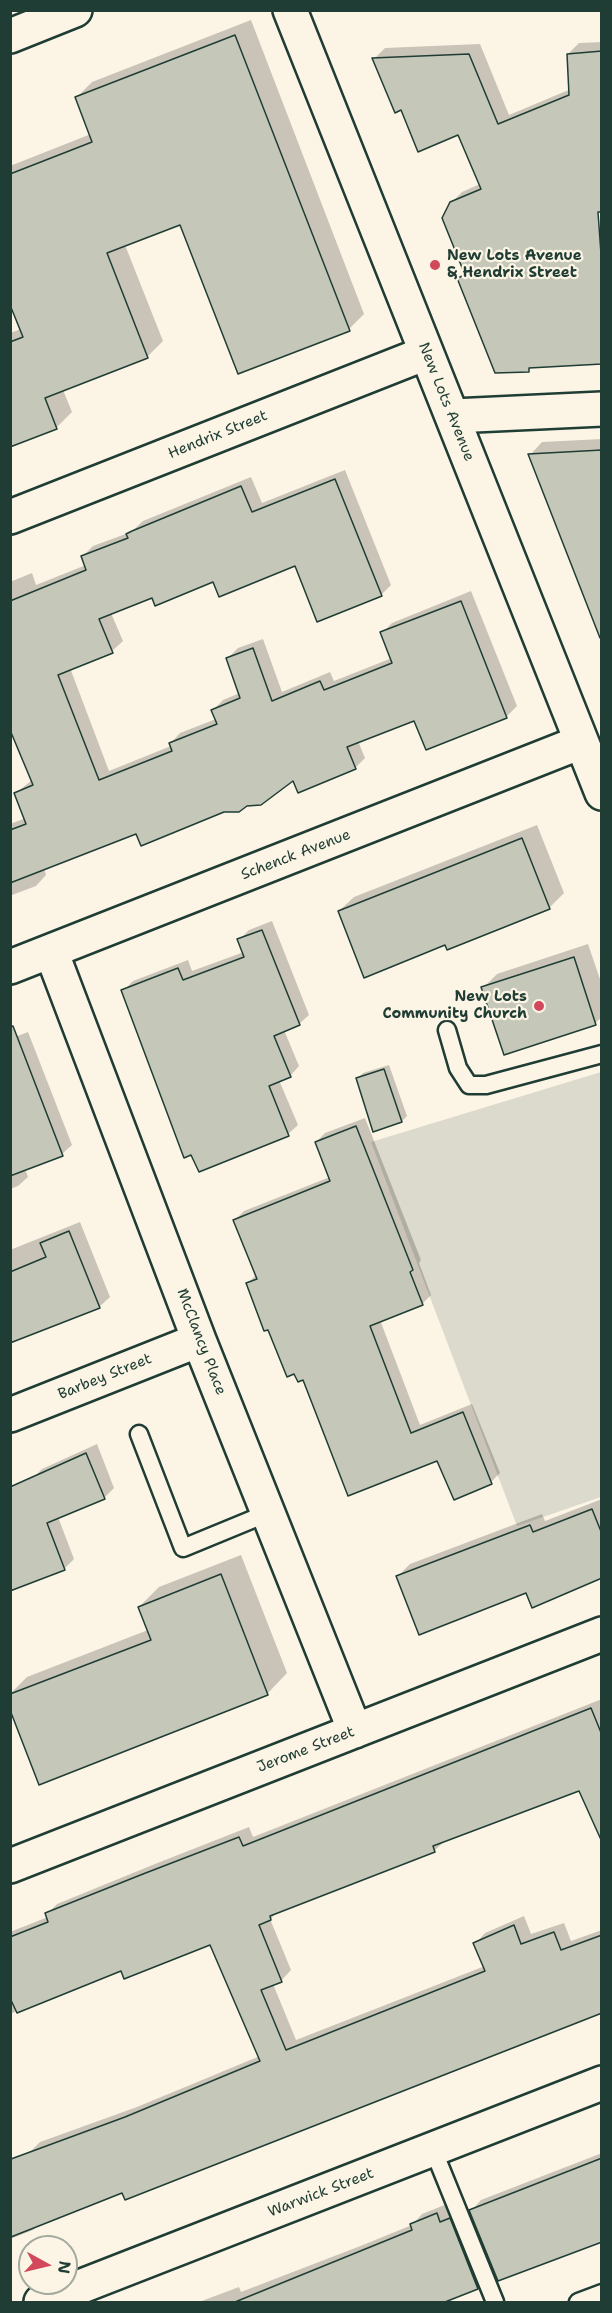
<!DOCTYPE html>
<html>
<head>
<meta charset="utf-8">
<style>
	body { margin:0 }
	#map { position:relative; width:612px; height:2313px; overflow:hidden; background:#fcf5e5; font-family:"Shantell Sans",sans-serif }
	canvas { display:block }
	.frame { position:absolute; inset:0; border:12px solid #1f3d34; pointer-events:none }
	.north { position:absolute; left:18px; top:2235px; width:60px; height:60px; box-sizing:border-box; background:#fcf5e5; border:2px solid #a4ab9e; border-radius:50%; rotate:98deg; font-size:16px; font-weight:700; line-height:24px; text-align:center; color:#1f3d34 }
	.north::after { content:''; display:block; margin:auto; width:21px; height:27px; background:#d1495b; clip-path:polygon(50% 0,100% 100%,50% 72%,0 100%) }
</style>
</head>
<body>
<div id="map">
<canvas width="612" height="2313"></canvas>
<div class="frame"></div>
<div class="north">N</div>
</div>
<script>
const ctx = document.querySelector('canvas').getContext('2d');
ctx.lineJoin = 'round';
function fill(path, color) { ctx.fillStyle = color; ctx.fill(path, 'evenodd'); }
function strokePath(path, color, width, dash) { ctx.strokeStyle = color; ctx.lineWidth = width; ctx.lineCap = dash ? 'butt' : 'round'; ctx.setLineDash(dash || []); ctx.stroke(path); }
function label(font, color, halo, rows, align = 'center') {
  ctx.font = font + ' "Shantell Sans",sans-serif'; ctx.lineWidth = 4.5; ctx.setLineDash([]); ctx.textBaseline = 'middle'; ctx.strokeStyle = halo; ctx.fillStyle = color; for (const [text, x, y, turn = 0] of rows) {
    ctx.save(); ctx.translate(x, y); ctx.rotate((+turn || 0) * Math.PI / 180); ctx.textAlign = isNaN(turn) ? turn : align; if (halo) ctx.strokeText(text, 0, 0); ctx.fillText(text, 0, 0); ctx.restore();
  }
}
fill(new Path2D(`
	M 601,1072 L 601,1497 L 517,1526 L 371,1142 Z`), '#dcdacc');
fill(new Path2D(`
	M 251,20 L 364,314 L 349,329 L 181,223 L 125,245 L 163,341 L 147,357 L 63,390 L 72,412 L 56,428 L 10,446 L 10,333 L 21,329 L 10,301 L 10,166 L 91,134 L 77,97 L 92,82 Z
	M 602,42 L 602,152 L 593,152 L 597,249 L 602,249 L 602,362 L 532,366 L 528,370 L 459,278 L 465,272 L 451,203 L 462,192 L 480,184 L 459,133 L 402,109 L 374,59 L 385,48 L 480,44 L 509,115 L 571,89 L 568,54 L 579,43 Z
	M 602,439 L 602,640 L 530,455 L 542,442 Z
	M 345,470 L 391,585 L 381,595 L 296,564 L 214,580 L 153,596 L 111,613 L 123,641 L 112,651 L 70,668 L 109,771 L 171,746 L 170,744 L 180,733 L 216,719 L 213,710 L 223,700 L 240,693 L 228,658 L 238,648 L 263,639 L 282,692 L 330,672 L 334,681 L 392,658 L 382,633 L 392,623 L 471,591 L 517,706 L 506,717 L 427,748 L 415,719 L 358,741 L 365,758 L 355,768 L 293,778 L 224,810 L 137,832 L 44,868 L 46,875 L 36,886 L 12,895 L 10,824 L 26,818 L 16,793 L 32,780 L 10,726 L 10,582 L 32,573 L 36,585 L 86,565 L 82,557 L 93,546 L 131,532 L 143,521 L 251,477 L 262,503 Z
	M 537,825 L 564,893 L 549,908 L 446,944 L 339,911 L 354,897 Z
	M 272,921 L 309,1015 L 299,1024 L 284,1030 L 299,1066 L 290,1076 L 279,1080 L 298,1125 L 288,1134 L 123,991 L 133,981 L 188,960 L 192,971 L 244,952 L 239,940 L 249,930 Z
	M 588,944 L 602,985 L 602,1017 L 595,1023 L 483,988 L 497,974 Z
	M 28,1032 L 72,1145 L 62,1154 L 25,1169 L 28,1177 L 18,1186 L 10,1189 L 10,1039 Z
	M 389,1065 L 407,1116 L 402,1121 L 358,1078 L 363,1073 Z
	M 365,1118 L 421,1260 L 419,1263 L 431,1295 L 422,1304 L 380,1320 L 420,1425 L 472,1404 L 500,1473 L 491,1482 L 304,1378 L 248,1283 L 257,1274 L 235,1220 L 244,1211 L 330,1177 L 316,1142 L 325,1133 Z
	M 80,1222 L 110,1297 L 99,1307 L 10,1337 L 10,1250 Z
	M 97,1444 L 114,1488 L 104,1498 L 58,1517 L 74,1559 L 64,1569 L 10,1589 L 32,1479 L 42,1469 Z
	M 602,1499 L 602,1577 L 527,1591 L 398,1576 L 410,1564 L 542,1514 L 545,1521 Z
	M 241,1555 L 287,1673 L 268,1693 L 40,1783 L 10,1705 L 10,1694 L 27,1677 L 148,1630 L 139,1607 L 159,1587 Z
	M 602,1699 L 602,1787 L 580,1789 L 445,1841 L 435,1850 L 278,1912 L 270,1919 L 291,1970 L 281,1981 L 273,1984 L 296,2040 L 485,1966 L 475,1944 L 485,1933 L 524,1916 L 531,1934 L 564,1923 L 571,1941 L 602,1930 L 602,2010 L 123,2191 L 39,2224 L 33,2230 L 10,2239 L 10,2168 L 33,2159 L 30,2152 L 40,2142 L 137,2107 L 260,2056 L 211,1943 L 122,1969 L 10,2014 L 10,1932 L 48,1917 L 47,1914 L 57,1904 L 155,1864 L 249,1827 L 253,1837 Z
	M 602,2153 L 602,2240 L 471,2211 L 481,2200 Z
	M 447,2204 L 488,2277 L 477,2287 L 439,2302 L 199,2302 L 239,2287 L 241,2292 L 363,2245 L 412,2225 L 422,2214 Z`), '#0003');
const building = new Path2D(`
	M 235,35 L 350,331 L 238,374 L 180,225 L 107,253 L 148,358 L 45,398 L 57,429 L 10,447 L 10,342 L 23,337 L 10,305 L 10,174 L 92,142 L 75,97 Z
	M 602,51 L 602,212 L 598,212 L 602,268 L 602,364 L 529,368 L 529,372 L 495,373 L 457,278 L 465,275 L 442,218 L 450,202 L 481,189 L 458,135 L 418,152 L 401,110 L 395,113 L 372,58 L 469,54 L 498,124 L 569,95 L 567,54 Z
	M 602,450 L 602,638 L 600,638 L 528,454 Z
	M 335,479 L 382,596 L 317,622 L 295,566 L 219,597 L 213,582 L 155,606 L 152,598 L 99,619 L 113,653 L 58,675 L 99,780 L 172,751 L 169,743 L 217,724 L 211,710 L 240,698 L 226,658 L 253,648 L 272,701 L 320,681 L 324,690 L 392,663 L 380,632 L 461,601 L 507,718 L 426,750 L 414,721 L 347,747 L 356,769 L 298,793 L 293,781 L 261,805 L 247,806 L 239,812 L 224,812 L 141,846 L 136,834 L 10,883 L 10,830 L 26,824 L 14,793 L 33,785 L 10,730 L 10,601 L 86,570 L 81,556 L 128,538 L 126,534 L 132,531 L 241,486 L 252,512 Z
	M 522,838 L 550,909 L 447,950 L 445,945 L 364,978 L 338,911 Z
	M 262,930 L 300,1025 L 274,1036 L 291,1077 L 269,1086 L 289,1136 L 199,1172 L 191,1155 L 184,1158 L 121,990 L 178,968 L 183,980 L 244,957 L 237,939 Z
	M 574,957 L 596,1025 L 504,1055 L 481,987 Z
	M 13,1026 L 63,1156 L 10,1176 L 10,1027 Z
	M 384,1069 L 402,1122 L 373,1132 L 356,1078 Z
	M 356,1126 L 413,1270 L 410,1272 L 423,1305 L 370,1326 L 411,1433 L 463,1412 L 492,1484 L 454,1500 L 437,1461 L 348,1496 L 303,1380 L 298,1382 L 294,1374 L 287,1377 L 268,1330 L 264,1331 L 246,1283 L 257,1279 L 233,1220 L 330,1181 L 315,1142 Z
	M 69,1231 L 100,1308 L 10,1343 L 10,1272 L 46,1257 L 40,1243 Z
	M 86,1453 L 105,1499 L 47,1523 L 65,1570 L 10,1591 L 10,1487 Z
	M 592,1509 L 602,1534 L 602,1578 L 532,1608 L 526,1593 L 419,1635 L 396,1576 L 530,1525 L 533,1532 Z
	M 221,1574 L 268,1695 L 39,1785 L 10,1710 L 10,1694 L 151,1640 L 138,1607 Z
	M 591,1708 L 602,1735 L 602,1842 L 579,1791 L 433,1846 L 435,1852 L 270,1916 L 271,1920 L 259,1925 L 282,1982 L 261,1990 L 286,2050 L 485,1971 L 473,1943 L 514,1925 L 521,1944 L 554,1932 L 561,1950 L 602,1935 L 602,2013 L 125,2200 L 122,2193 L 11,2237 L 11,2159 L 125,2117 L 260,2061 L 210,1945 L 124,1979 L 121,1971 L 17,2013 L 10,1998 L 10,1937 L 48,1922 L 45,1913 L 143,1874 L 239,1837 L 243,1846 Z
	M 602,2158 L 602,2242 L 498,2281 L 469,2210 Z
	M 437,2213 L 440,2222 L 450,2218 L 478,2289 L 445,2302 L 235,2302 L 412,2230 L 410,2224 Z`);
fill(building, '#c5c7b9');
strokePath(building, '#1f3d34', 1.5);
const service = new Path2D(`
	M 447,1030 L 458,1068 L 469,1085 L 486,1085 L 602,1054
	M 139,1434 L 183,1548 L 268,1513
	M 433,2149 L 495,2302
	M 578,2302 L 602,2293`);
const minor = new Path2D(`
	M 453,416 L 602,409
	M 10,517 L 426,353
	M 51,951 L 199,1340 L 355,1731
	M 10,967 L 581,742
	M 10,1415 L 199,1340
	M 10,1866 L 602,1634
	M 41,2302 L 602,2083`);
const tertiary = new Path2D(`
	M 290,10 L 602,793
	M 10,36 L 75,10`);
strokePath(service, '#1f3d34', 21);
strokePath(minor, '#1f3d34', 38);
strokePath(tertiary, '#1f3d34', 38);
strokePath(service, '#fcf5e5', 16);
strokePath(minor, '#fcf5e5', 33);
strokePath(tertiary, '#fcf5e5', 33);
for (const [x, y, r, color] of [
	[435,265,6,"#d1495b"],
	[539,1006,6,"#d1495b"]
]) { const dot = new Path2D(); dot.arc(x, y, r, 0, 2 * Math.PI); ctx.fillStyle = color; ctx.fill(dot); strokePath(dot, '#fcf5e5', 2); }
label('bold 15px', '#1f3d34', '#fcf5e5', [
	["New Lots Avenue",447,256],
	["& Hendrix Street",447,273],
	["New Lots",527,997,"right"],
	["Community Church",527,1014,"right"]
], 'left');
label('15px', '#1f3d34', '#fcf5e5', [
	["New Lots Avenue",446,402,68],
	["Hendrix Street",218,435,-22],
	["Schenck Avenue",296,855,-21],
	["McClancy Place",201,1342,69],
	["Barbey Street",105,1377,-22],
	["Jerome Street",306,1750,-21],
	["Warwick Street",321,2193,-21]
]);
</script>
</body>
</html>
